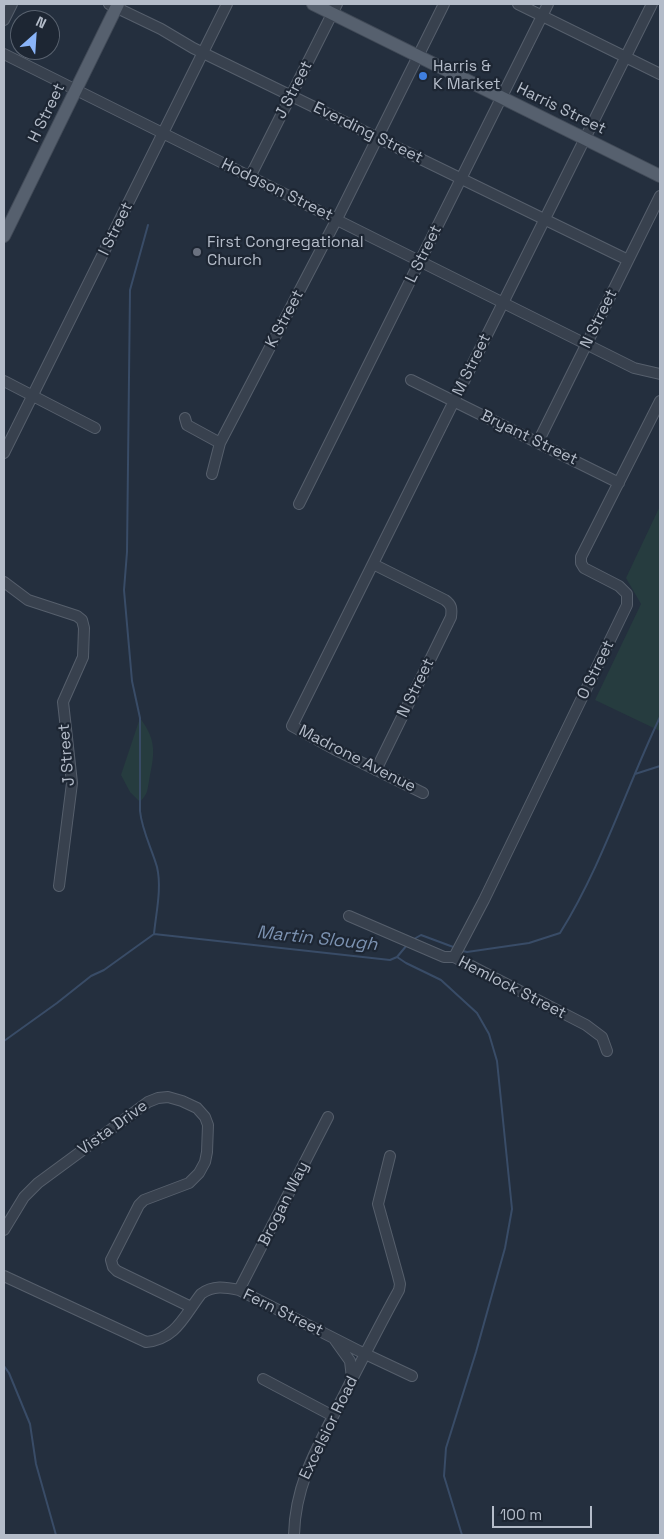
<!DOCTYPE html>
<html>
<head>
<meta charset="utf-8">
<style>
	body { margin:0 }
	#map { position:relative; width:664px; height:1539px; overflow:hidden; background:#242f3e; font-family:"Space Grotesk",sans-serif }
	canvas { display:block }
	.frame { position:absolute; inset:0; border:5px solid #b4bcc9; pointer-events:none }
	.north { position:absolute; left:10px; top:10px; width:50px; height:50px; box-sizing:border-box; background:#1d2633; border:1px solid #59626f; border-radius:50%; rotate:26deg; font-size:14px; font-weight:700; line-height:20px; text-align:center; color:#b4bcc9 }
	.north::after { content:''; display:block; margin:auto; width:18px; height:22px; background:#8ab4f8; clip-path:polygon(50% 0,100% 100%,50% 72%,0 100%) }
	.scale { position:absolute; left:492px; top:1506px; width:100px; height:22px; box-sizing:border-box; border:2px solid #b4bcc9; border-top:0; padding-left:6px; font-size:15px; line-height:18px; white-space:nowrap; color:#b4bcc9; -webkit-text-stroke:4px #1d2633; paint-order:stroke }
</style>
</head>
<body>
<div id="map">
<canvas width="664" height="1539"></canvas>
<div class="frame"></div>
<div class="north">N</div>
<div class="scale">100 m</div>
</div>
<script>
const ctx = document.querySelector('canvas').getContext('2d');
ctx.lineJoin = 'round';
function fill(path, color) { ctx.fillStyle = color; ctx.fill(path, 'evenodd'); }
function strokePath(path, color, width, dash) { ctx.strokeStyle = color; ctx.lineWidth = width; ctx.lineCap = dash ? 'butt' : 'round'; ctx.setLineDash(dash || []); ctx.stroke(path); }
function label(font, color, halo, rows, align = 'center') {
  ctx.font = font + ' "Space Grotesk",sans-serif'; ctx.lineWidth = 4.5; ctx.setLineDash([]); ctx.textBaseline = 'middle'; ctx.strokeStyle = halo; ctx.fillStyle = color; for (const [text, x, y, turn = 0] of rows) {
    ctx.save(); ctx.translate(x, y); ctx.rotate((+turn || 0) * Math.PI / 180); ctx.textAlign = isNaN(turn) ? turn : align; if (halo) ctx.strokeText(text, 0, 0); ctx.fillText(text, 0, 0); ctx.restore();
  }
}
fill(new Path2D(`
	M 660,506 L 660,731 L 595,700 L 641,604 L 626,578 Z
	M 140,718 C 158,742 154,755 149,781 C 147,792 148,793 140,802 L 130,792 L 121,775 Z`), '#263c3f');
strokePath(new Path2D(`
	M 148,225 L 130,290 L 127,552 L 124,590 L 132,681 L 140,718 L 140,811 C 142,831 152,849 157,867 C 162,888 156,913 154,934
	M 635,774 L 660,766
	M 414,939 L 421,935 L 456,948
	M 463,951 L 467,952 L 529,943 L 560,933 C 602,866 626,788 660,717
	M 397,957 L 406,963 L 441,980 L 477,1013 L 489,1034 L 497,1061 L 512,1209 L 505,1248 L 476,1352 L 446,1448 L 444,1476 L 462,1535
	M 4,1041 L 57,1003 L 91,976 L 104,970 L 154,934 L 390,960 L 397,957 L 407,945
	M 4,1366 L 9,1373 L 30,1424 L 36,1464 L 56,1535`), '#394c67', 2);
const minor = new Path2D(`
	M 109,4 L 161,29 L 193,48 L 628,260
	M 518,4 L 660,74
	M 4,20 L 12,4
	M 4,54 L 634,368 L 660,374
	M 250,177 L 337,4
	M 411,380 L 619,483
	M 4,381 L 95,428
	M 185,418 L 187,425 L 220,443
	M 538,442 L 660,196
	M 4,453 L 227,4
	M 212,474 L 220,443 L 340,213 L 444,4
	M 299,504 L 548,4
	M 373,564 L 445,600 C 452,605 452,609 451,617 L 376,770
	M 4,582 L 28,600 L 77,616 L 82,620 L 84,628 L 83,657 L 63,702 L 72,783 L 59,886
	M 423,793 L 334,749 L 292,726 L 652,4
	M 349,916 L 444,957 L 454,957 L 586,1025 L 602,1037 L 607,1051
	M 454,957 L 484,900 L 627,605 L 627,594 L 619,586 L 584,568 L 581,563 L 581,557 L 660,401
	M 4,1230 L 24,1197 L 38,1183 L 148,1102 L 158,1098 L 168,1097 L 182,1101 L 197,1108 L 205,1117 L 208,1125 L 207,1152 L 205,1162 L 199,1173 L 189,1183 L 144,1200 L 139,1205 L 111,1260 L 113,1267 L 117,1271 L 191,1307
	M 4,1276 L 146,1342 C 176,1339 184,1316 201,1294 C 213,1285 225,1287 239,1290 L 359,1351 L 412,1376
	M 239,1290 L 328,1117
	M 335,1340 L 350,1361 L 352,1378
	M 263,1379 L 333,1416
	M 294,1535 C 295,1483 319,1444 342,1399 C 361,1362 379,1326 399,1290 L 400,1284 L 398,1276 L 378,1204 L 390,1156`);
const major = new Path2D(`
	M 313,4 L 660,176
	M 4,236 L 118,4`);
strokePath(minor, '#565f6c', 12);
strokePath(major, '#414a57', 14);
strokePath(minor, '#38414e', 10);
strokePath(major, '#56606e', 12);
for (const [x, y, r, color] of [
	[423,76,5,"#3f7fe0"],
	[197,252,5,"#6b7280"]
]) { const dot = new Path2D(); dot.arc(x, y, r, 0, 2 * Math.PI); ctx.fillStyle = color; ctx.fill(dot); strokePath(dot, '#1d2633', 2); }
label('16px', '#b4bcc9', '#1d2633', [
	["Harris &",433,67],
	["K Market",433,85],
	["First Congregational",207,243],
	["Church",207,261]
], 'left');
label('16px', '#b4bcc9', '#1d2633', [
	["J Street",294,90,-63],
	["Harris Street",561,109,26],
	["H Street",47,113,-64],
	["Everding Street",368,133,26],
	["Hodgson Street",277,190,26],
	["I Street",116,229,-64],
	["L Street",424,254,-64],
	["K Street",285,319,-62],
	["N Street",599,319,-64],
	["M Street",472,365,-64],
	["Bryant Street",529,438,26],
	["O Street",596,670,-64],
	["N Street",416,688,-64],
	["J Street",67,755,-95],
	["Madrone Avenue",357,759,27],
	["Hemlock Street",512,988,27],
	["Vista Drive",113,1128,-36],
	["Brogan Way",284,1204,-63],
	["Fern Street",283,1313,26],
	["Excelsior Road",329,1428,-64]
]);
label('italic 18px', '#7c92b1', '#1d2633', [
	["Martin Slough",317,939,6]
]);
</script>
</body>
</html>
